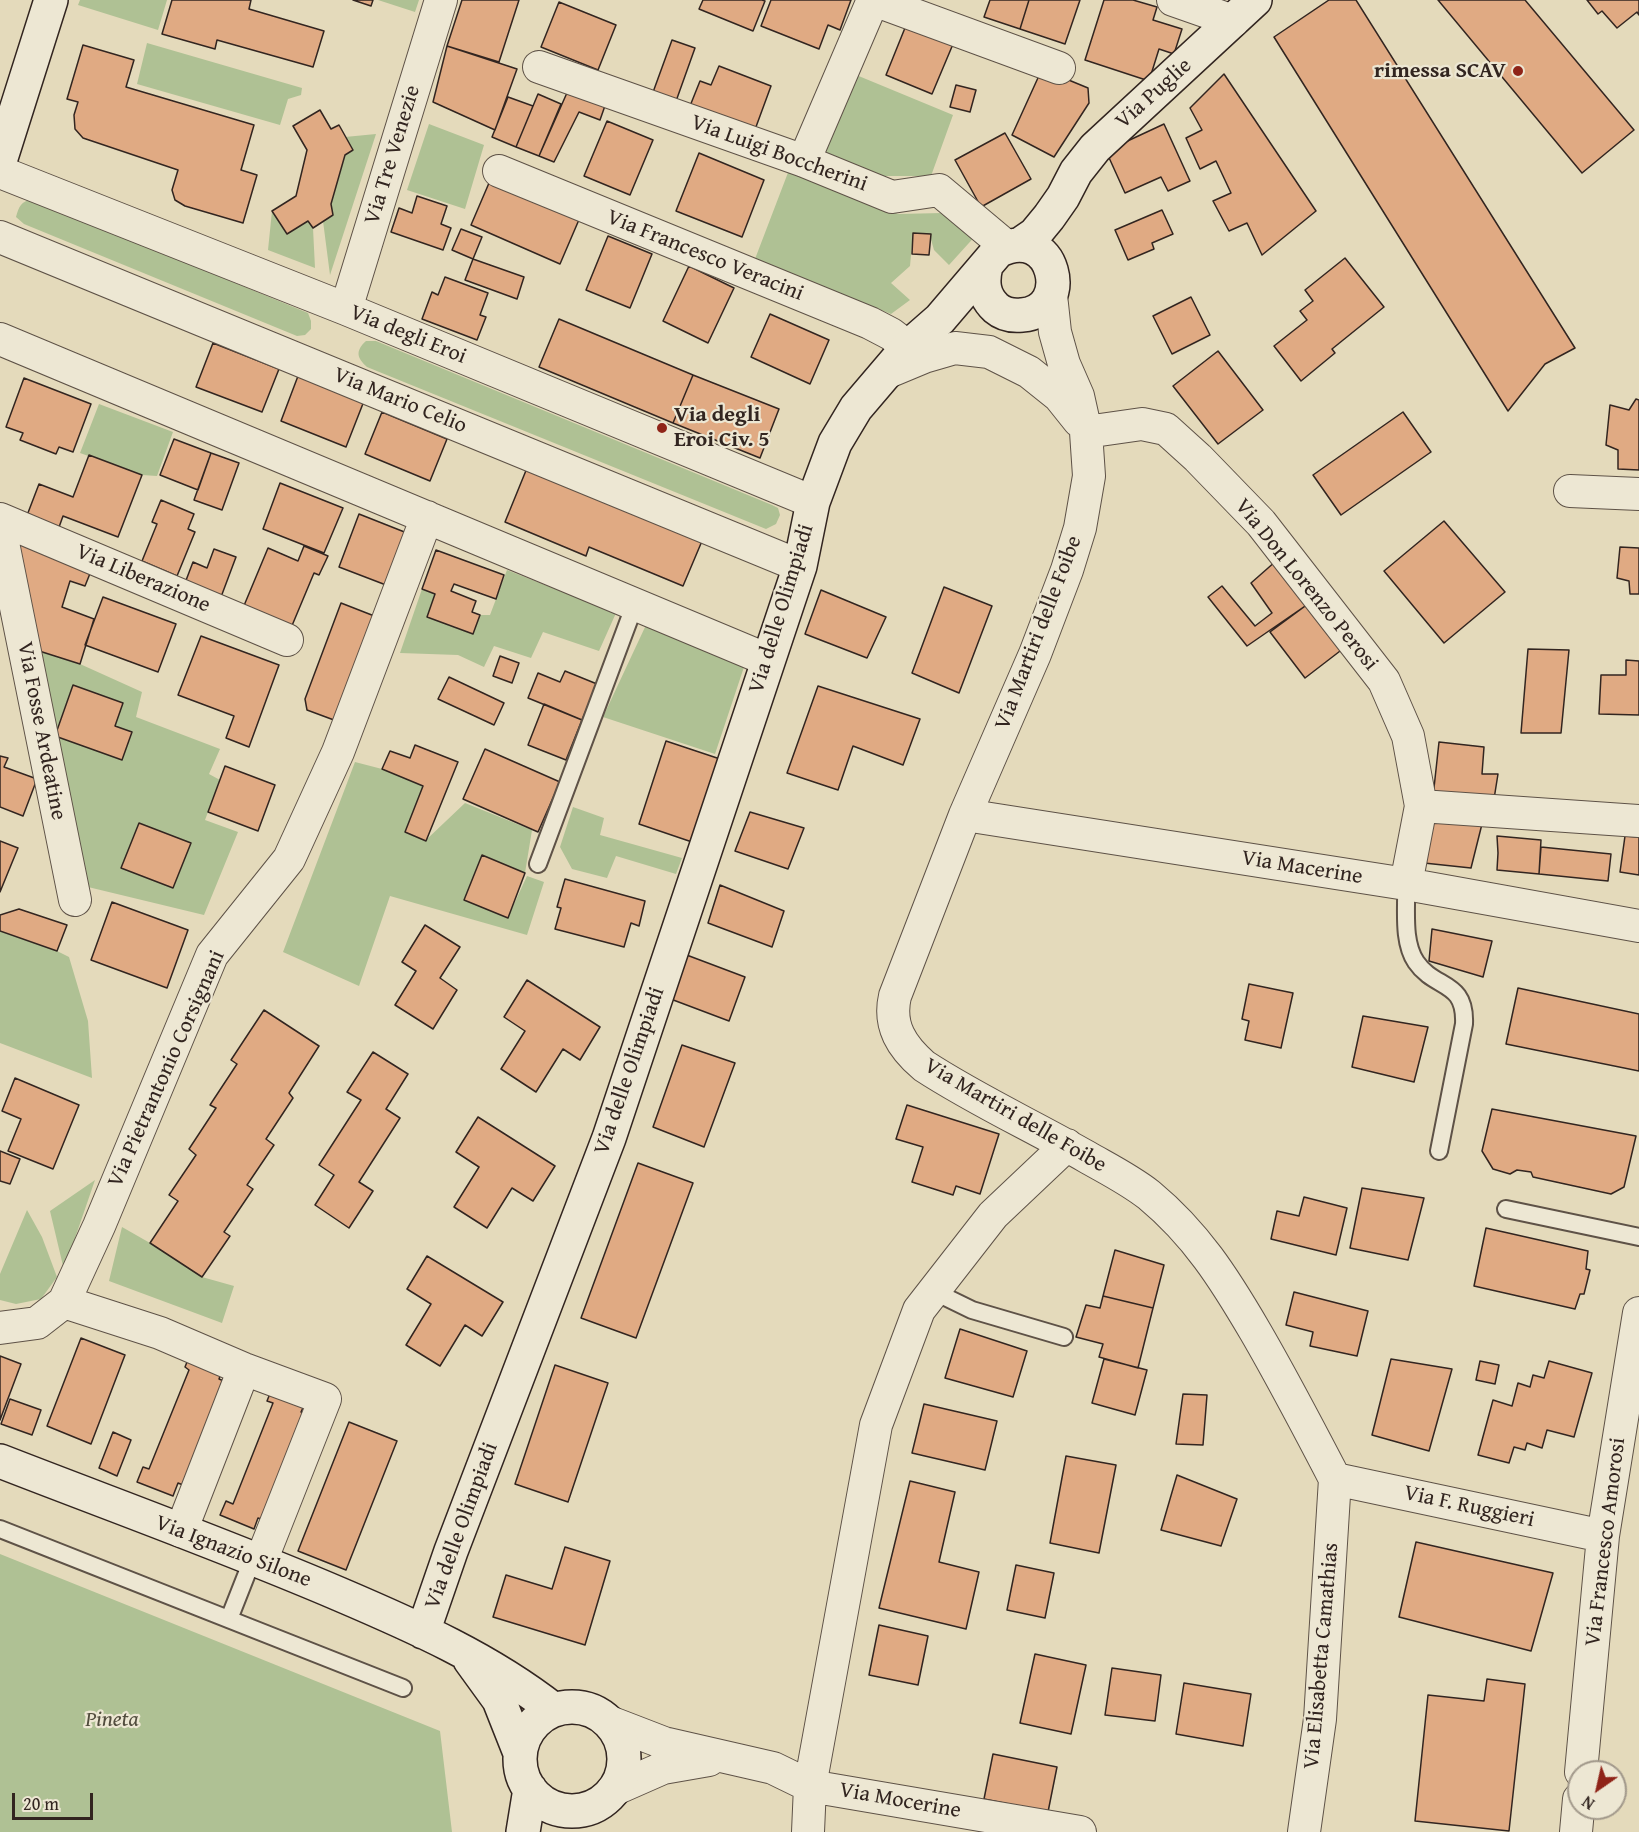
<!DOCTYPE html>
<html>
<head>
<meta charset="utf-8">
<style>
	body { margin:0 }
	#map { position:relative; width:1639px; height:1832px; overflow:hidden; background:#e4dabb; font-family:"Gentium Book Plus",serif }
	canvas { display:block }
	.north { position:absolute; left:1567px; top:1760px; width:60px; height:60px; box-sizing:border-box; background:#ede7d3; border:2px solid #a2998b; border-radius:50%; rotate:214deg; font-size:16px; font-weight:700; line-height:24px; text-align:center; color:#322520 }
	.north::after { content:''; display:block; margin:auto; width:21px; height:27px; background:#8f2418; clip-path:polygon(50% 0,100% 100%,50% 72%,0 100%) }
	.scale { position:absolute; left:12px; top:1793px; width:81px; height:27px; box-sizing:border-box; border:3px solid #322520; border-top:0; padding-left:8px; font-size:18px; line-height:21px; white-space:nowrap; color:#322520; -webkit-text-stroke:4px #ede7d3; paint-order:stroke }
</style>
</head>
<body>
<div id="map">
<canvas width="1639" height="1832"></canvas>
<div class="north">N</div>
<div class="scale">20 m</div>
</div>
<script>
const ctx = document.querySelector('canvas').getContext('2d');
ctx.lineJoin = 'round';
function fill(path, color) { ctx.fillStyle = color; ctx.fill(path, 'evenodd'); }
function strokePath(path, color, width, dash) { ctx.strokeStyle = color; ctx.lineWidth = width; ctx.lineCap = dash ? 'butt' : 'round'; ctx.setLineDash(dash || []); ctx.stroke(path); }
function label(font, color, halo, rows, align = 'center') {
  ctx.font = font + ' "Gentium Book Plus",serif'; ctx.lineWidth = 4.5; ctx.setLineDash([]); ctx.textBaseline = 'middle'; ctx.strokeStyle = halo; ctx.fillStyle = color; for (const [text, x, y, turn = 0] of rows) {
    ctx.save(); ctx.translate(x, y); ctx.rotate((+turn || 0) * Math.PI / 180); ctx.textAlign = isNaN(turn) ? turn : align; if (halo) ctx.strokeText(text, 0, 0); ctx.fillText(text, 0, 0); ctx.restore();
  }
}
fill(new Path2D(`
	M 80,0 L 167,0 L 158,30 L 78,5 Z
	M 378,0 L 419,0 L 415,12 Z
	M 147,43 L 302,88 L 301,95 L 288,99 L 280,125 L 137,84 Z
	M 849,72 L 953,115 L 931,176 L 876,176 L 817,156 Z
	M 429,124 L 484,145 L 465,209 L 407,190 Z
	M 376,134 L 330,275 L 323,221 L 331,204 L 345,155 L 353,150 L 345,137 Z
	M 789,170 L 898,214 L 943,213 L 978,233 L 949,265 L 934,250 L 930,236 L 913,233 L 910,266 L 891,283 L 910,300 L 891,314 L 755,259 Z
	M 32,199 L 308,313 L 311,321 L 311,329 L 305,335 L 297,336 L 24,224 L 16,217 C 19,206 21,202 32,199 Z
	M 272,211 L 287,234 L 308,221 L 313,228 L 315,268 L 268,250 Z
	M 366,341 L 376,341 L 772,505 L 778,508 L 780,515 L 776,524 L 766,529 L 367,367 C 357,358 355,351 366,341 Z
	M 99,404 L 173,432 L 157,476 L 142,475 L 80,453 Z
	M 507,570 L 616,613 L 599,651 L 543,632 L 531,658 L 494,646 L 484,667 L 458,655 L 400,653 L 422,589 L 435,594 L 427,617 L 473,634 L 480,615 L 490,615 Z
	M 646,625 L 744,667 L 715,754 L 603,717 Z
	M 36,650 L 80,664 L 142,692 L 136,717 L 220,749 L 209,774 L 220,780 L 205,820 L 238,832 L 204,915 L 88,887 L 55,736 L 122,759 L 132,733 L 115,726 L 123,703 L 73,685 L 57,728 Z
	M 355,762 L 382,769 L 423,786 L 405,832 L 426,840 L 465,803 L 532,830 L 525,873 L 482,855 L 464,900 L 508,917 L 527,876 L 544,882 L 527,935 L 390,896 L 359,986 L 283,952 Z
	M 573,807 L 604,818 L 600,835 L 682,858 L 676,874 L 616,856 L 607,878 L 572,869 L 560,847 Z
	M 0,931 L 57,951 L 69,957 L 88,1021 L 92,1078 L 0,1043 Z
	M 95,1180 L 64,1270 L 50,1211 Z
	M 27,1210 L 42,1237 L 57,1277 L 41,1299 L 16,1304 L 0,1300 L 0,1274 Z
	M 122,1227 L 150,1243 L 202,1277 L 234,1286 L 222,1323 L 109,1281 Z
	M 0,1554 L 440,1731 L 452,1832 L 0,1832 Z`), '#afc194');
const building = new Path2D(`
	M 172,0 L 251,0 L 249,9 L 324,31 L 313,67 L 217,40 L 215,49 L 162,34 Z
	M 353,0 L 373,0 L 371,6 Z
	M 462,0 L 519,0 L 499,62 L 447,46 Z
	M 703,0 L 762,0 L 765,1 L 753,31 L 699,9 Z
	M 771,0 L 851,0 L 840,30 L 828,25 L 819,49 L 761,26 Z
	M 990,0 L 1029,0 L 1020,29 L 984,17 Z
	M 1029,0 L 1080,0 L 1065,44 L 1020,29 Z
	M 1104,0 L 1133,0 L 1157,7 L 1153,20 L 1182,29 L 1174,54 L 1159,49 L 1149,81 L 1085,60 Z
	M 1329,0 L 1356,0 L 1575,348 L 1545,364 L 1508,411 L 1274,37 Z
	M 1438,0 L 1525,0 L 1634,130 L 1582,173 Z
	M 1587,0 L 1639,0 L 1639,15 L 1637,12 L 1617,28 L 1602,11 L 1598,14 Z
	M 559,2 L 616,25 L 598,70 L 541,47 Z
	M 909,18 L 956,37 L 932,94 L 886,75 Z
	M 672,40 L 695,48 L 675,104 L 652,95 Z
	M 83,45 L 134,60 L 126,87 L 254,125 L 241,170 L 257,175 L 243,223 L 185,206 L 175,200 L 172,190 L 178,170 L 83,138 L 75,129 L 74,115 L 78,102 L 67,99 Z
	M 447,46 L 517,69 L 495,130 L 433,102 Z
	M 719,66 L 771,86 L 753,135 L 688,111 L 700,81 L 711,85 Z
	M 1042,69 L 1088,88 L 1089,103 L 1054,157 L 1012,135 Z
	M 1224,74 L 1316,211 L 1262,255 L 1247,223 L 1229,231 L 1213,201 L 1231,193 L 1216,161 L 1200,169 L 1186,138 L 1202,130 L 1190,108 Z
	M 956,85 L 976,90 L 970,112 L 950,107 Z
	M 570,86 L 607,100 L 600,120 L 579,112 L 554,162 L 539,156 Z
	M 538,94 L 561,104 L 539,156 L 516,147 Z
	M 508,97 L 533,106 L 516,147 L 492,137 Z
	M 320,110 L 331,129 L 339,125 L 353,150 L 345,155 L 331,204 L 333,215 L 313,228 L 308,221 L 287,234 L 272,211 L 296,196 L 307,150 L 293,126 Z
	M 607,121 L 653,140 L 630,195 L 584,176 Z
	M 1164,124 L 1190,181 L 1168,191 L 1161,177 L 1125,193 L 1106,151 Z
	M 1005,133 L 1031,179 L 981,207 L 955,160 Z
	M 699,153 L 764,180 L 742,237 L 676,211 Z
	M 492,176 L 581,215 L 560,264 L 471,225 Z
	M 417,196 L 447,206 L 441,224 L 451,228 L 443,250 L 391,232 L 399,208 L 412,213 Z
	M 1162,210 L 1173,234 L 1152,243 L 1154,249 L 1128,260 L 1115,230 Z
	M 461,229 L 482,237 L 473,259 L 452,250 Z
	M 913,233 L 931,234 L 929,255 L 912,254 Z
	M 608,236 L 652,254 L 630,308 L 586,290 Z
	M 1345,258 L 1384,307 L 1332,349 L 1335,353 L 1301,381 L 1274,346 L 1307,320 L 1300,311 L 1313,301 L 1305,290 Z
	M 473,259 L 524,277 L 517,299 L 465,280 Z
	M 689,266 L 734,288 L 708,343 L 663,321 Z
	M 445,277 L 488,293 L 480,315 L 486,317 L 477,340 L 422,319 L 432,292 L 438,295 Z
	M 1191,297 L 1210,335 L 1172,354 L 1153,316 Z
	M 770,314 L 829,340 L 810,384 L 751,357 Z
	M 559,319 L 693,375 L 673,423 L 539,367 Z
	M 213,343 L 279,369 L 262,412 L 196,387 Z
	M 1218,351 L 1263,410 L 1218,444 L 1173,386 Z
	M 693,375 L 779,409 L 760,458 L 673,423 Z
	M 298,376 L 364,401 L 346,447 L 281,421 Z
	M 24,378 L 91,404 L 73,452 L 59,447 L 56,454 L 20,440 L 23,433 L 6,427 Z
	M 1636,399 L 1639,400 L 1639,470 L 1618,469 L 1618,450 L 1606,445 L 1610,405 L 1629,410 Z
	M 382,412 L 447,439 L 430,481 L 365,454 Z
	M 1403,412 L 1431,452 L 1341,515 L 1313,475 Z
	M 174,439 L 211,453 L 198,490 L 160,475 Z
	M 211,453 L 239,463 L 222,510 L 194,500 Z
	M 89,455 L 142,475 L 118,537 L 63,516 L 58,530 L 26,518 L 39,484 L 73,497 Z
	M 527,468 L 702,541 L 683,586 L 589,547 L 586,556 L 505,522 Z
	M 280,483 L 343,508 L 324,553 L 263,529 Z
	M 161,500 L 194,514 L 188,529 L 195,532 L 177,576 L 142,561 L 157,524 L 152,522 Z
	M 359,514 L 407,533 L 386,585 L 339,567 Z
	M 1444,521 L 1505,592 L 1444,643 L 1384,571 Z
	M 10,538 L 93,566 L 85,586 L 70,581 L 62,607 L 94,619 L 80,664 L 36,650 Z
	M 304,546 L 328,556 L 319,575 L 314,573 L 291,628 L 243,608 L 268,548 L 298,561 Z
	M 1620,547 L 1639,548 L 1639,594 L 1630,594 L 1629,581 L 1617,578 Z
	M 214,549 L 236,557 L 221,597 L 185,583 L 193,562 L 207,568 Z
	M 436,550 L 504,575 L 496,599 L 454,584 L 451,591 L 476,601 L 472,612 L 480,615 L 473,634 L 427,617 L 435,594 L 422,589 Z
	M 1276,561 L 1308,604 L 1247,646 L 1208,597 L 1222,586 L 1255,626 L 1272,613 L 1251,583 Z
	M 944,587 L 992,606 L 959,693 L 912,673 Z
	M 821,590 L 886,617 L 867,658 L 805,634 Z
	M 103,597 L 176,624 L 158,672 L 85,645 Z
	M 341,603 L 382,619 L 342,723 L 307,710 L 305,699 Z
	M 1308,604 L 1344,648 L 1305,678 L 1270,632 Z
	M 201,636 L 279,665 L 249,747 L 226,738 L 234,716 L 178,695 Z
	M 1528,649 L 1569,650 L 1561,733 L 1521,733 Z
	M 500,656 L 519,663 L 512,683 L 493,676 Z
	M 1626,660 L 1639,661 L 1639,715 L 1599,714 L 1601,675 L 1626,675 Z
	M 565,671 L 597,684 L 582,720 L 528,698 L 538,673 L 560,682 Z
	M 449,677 L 504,703 L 494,725 L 438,699 Z
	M 73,685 L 123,703 L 115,726 L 132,732 L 122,760 L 55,736 Z
	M 818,686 L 920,719 L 903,765 L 853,746 L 838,790 L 787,773 Z
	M 544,704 L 582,720 L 566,760 L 528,745 Z
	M 666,741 L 720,759 L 692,842 L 639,824 Z
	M 1439,742 L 1484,747 L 1482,774 L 1498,774 L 1494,799 L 1433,797 Z
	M 415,745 L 458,762 L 426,841 L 405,832 L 423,786 L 382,769 L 390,751 L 410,758 Z
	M 485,749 L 560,782 L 538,832 L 463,799 Z
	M 0,756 L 8,758 L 4,767 L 37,779 L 23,816 L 0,807 Z
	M 225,766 L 275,785 L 258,831 L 208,812 Z
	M 750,812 L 804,828 L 788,869 L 735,851 Z
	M 1432,818 L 1483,820 L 1471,868 L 1424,863 Z
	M 139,823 L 191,843 L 173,888 L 121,868 Z
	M 1497,836 L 1541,840 L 1539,874 L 1497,870 L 1498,853 Z
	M 1625,836 L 1639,837 L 1639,875 L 1620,872 Z
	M 0,841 L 18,848 L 0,892 Z
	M 1541,847 L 1611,854 L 1608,881 L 1539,874 Z
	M 482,855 L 525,873 L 508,918 L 464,900 Z
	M 565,879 L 645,901 L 639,926 L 631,923 L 624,947 L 555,929 L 561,908 L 557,907 Z
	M 720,885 L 784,911 L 772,947 L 708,923 Z
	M 112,902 L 188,930 L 167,988 L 91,960 Z
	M 19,909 L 67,925 L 57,951 L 0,931 L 0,915 Z
	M 425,925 L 460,947 L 440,978 L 457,990 L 433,1029 L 395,1005 L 416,971 L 402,962 Z
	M 1432,929 L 1492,941 L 1483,977 L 1429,961 Z
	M 684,954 L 745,977 L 729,1021 L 668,998 Z
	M 527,980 L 600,1027 L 580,1060 L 563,1049 L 536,1092 L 501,1069 L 525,1031 L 504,1017 Z
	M 1249,984 L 1293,993 L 1281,1048 L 1245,1040 L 1249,1021 L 1242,1019 Z
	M 1518,988 L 1639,1014 L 1639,1071 L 1506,1044 Z
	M 264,1010 L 319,1046 L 289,1093 L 293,1098 L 266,1139 L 274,1145 L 247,1185 L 253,1189 L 224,1232 L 230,1236 L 202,1277 L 150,1243 L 178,1201 L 169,1195 L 196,1155 L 189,1149 L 216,1108 L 210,1105 L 237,1064 L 231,1060 Z
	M 1363,1016 L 1428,1027 L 1414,1082 L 1352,1067 Z
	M 682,1045 L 735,1063 L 704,1147 L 653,1127 Z
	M 373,1052 L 408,1074 L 386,1109 L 400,1118 L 359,1182 L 373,1191 L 349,1228 L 315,1205 L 334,1175 L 319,1165 L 361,1100 L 347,1092 Z
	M 15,1078 L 79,1105 L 53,1169 L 8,1151 L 21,1119 L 2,1111 Z
	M 907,1105 L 999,1134 L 980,1194 L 956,1186 L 953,1195 L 912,1182 L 923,1147 L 896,1139 Z
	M 1492,1109 L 1636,1136 L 1624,1187 L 1611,1194 L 1533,1177 L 1531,1172 L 1517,1170 L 1510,1174 L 1493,1169 L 1482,1151 Z
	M 478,1117 L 555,1166 L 533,1201 L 512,1188 L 487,1228 L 454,1207 L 479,1167 L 456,1152 Z
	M 0,1151 L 20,1159 L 10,1184 L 0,1181 Z
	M 638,1163 L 693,1183 L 636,1338 L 581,1318 Z
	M 1362,1188 L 1424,1198 L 1408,1260 L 1350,1248 Z
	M 1304,1197 L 1347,1208 L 1336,1255 L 1271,1239 L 1277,1211 L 1299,1216 Z
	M 1486,1228 L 1588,1251 L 1586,1269 L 1590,1270 L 1584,1294 L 1580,1294 L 1575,1309 L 1474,1286 Z
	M 1115,1250 L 1164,1265 L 1153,1308 L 1103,1296 Z
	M 427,1256 L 503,1302 L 482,1336 L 465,1325 L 440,1366 L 406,1345 L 431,1304 L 407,1289 Z
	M 1294,1292 L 1368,1311 L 1357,1356 L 1310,1346 L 1313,1332 L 1286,1325 Z
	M 1103,1296 L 1153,1308 L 1138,1368 L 1099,1357 L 1103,1344 L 1076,1337 L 1086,1305 L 1100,1308 Z
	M 960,1329 L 1027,1351 L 1013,1397 L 945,1378 Z
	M 81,1338 L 125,1355 L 91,1444 L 47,1426 Z
	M 191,1352 L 224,1365 L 219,1379 L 224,1381 L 183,1485 L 178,1483 L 173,1496 L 137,1482 L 143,1467 L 149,1469 L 189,1370 L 185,1367 Z
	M 0,1356 L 21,1364 L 0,1420 Z
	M 1104,1359 L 1147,1370 L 1135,1415 L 1092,1403 Z
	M 1391,1359 L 1452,1369 L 1429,1451 L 1372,1435 Z
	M 1480,1361 L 1499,1365 L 1495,1384 L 1476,1380 Z
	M 1549,1361 L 1592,1373 L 1574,1437 L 1547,1430 L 1542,1448 L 1527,1443 L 1525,1450 L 1514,1447 L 1509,1463 L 1478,1455 L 1493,1400 L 1512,1406 L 1518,1383 L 1530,1387 L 1533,1375 L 1544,1378 Z
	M 555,1365 L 608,1383 L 568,1502 L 515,1484 Z
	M 273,1386 L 307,1399 L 301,1412 L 309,1415 L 267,1521 L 258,1518 L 254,1529 L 220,1515 L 226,1501 L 233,1504 L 273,1403 L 267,1401 Z
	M 1183,1394 L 1207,1395 L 1203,1445 L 1176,1444 Z
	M 10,1399 L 41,1410 L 32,1435 L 1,1424 Z
	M 924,1404 L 997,1421 L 985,1470 L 912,1453 Z
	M 349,1422 L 397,1441 L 346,1570 L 298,1551 Z
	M 113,1432 L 131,1440 L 117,1476 L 99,1468 Z
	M 1066,1456 L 1116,1465 L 1099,1553 L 1050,1543 Z
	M 1177,1475 L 1237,1499 L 1221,1546 L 1161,1530 Z
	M 910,1481 L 955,1492 L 939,1562 L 979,1572 L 966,1629 L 879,1608 Z
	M 1416,1542 L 1553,1573 L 1531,1651 L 1399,1617 Z
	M 565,1547 L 610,1561 L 585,1645 L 493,1617 L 506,1575 L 552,1589 Z
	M 1016,1565 L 1054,1573 L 1045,1618 L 1007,1610 Z
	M 879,1625 L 928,1636 L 918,1685 L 869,1675 Z
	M 1035,1654 L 1086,1665 L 1071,1734 L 1020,1723 Z
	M 1112,1668 L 1161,1675 L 1155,1721 L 1105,1715 Z
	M 1487,1679 L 1525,1684 L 1509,1831 L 1415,1821 L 1428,1695 L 1484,1701 Z
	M 1184,1683 L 1251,1694 L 1243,1746 L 1176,1734 Z
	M 993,1754 L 1057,1767 L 1048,1812 L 984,1799 Z`);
fill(building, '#e0aa83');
strokePath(building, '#322520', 1.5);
const lane = new Path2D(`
	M 538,864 L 635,604
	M 1406,884 C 1407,909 1402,941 1416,962 C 1435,990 1466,980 1464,1024 L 1439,1151
	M 1506,1209 L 1639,1237
	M 933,1291 L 972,1310 L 1064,1337
	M 0,1529 L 403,1688
	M 229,1619 L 253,1558`);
const street = new Path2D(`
	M 874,0 L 1059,68
	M 1173,0 L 1233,21
	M 539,67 L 804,161 L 892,197 L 939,190 L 1007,247
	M 804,161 L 873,0
	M 499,171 L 870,323 L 891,334 L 908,347
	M 0,172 L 346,309 L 813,502
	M 0,237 L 800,566
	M 1051,295 L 1055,332 L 1064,364 L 1078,396 L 1086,432 L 1089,476 L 1080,528 L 1067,570 L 1035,654 L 965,815 L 895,996 C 888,1026 902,1047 924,1066 C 976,1100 1033,1126 1087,1157 C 1108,1169 1130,1180 1149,1195 C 1196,1234 1224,1278 1255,1331 C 1283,1379 1309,1429 1335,1479
	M 346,309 L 441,0
	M 0,339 L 768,660
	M 888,372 L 924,357 L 955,348 L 989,352 L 1029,372 L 1059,396 L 1079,421
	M 1086,432 L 1142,424 L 1166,429 L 1198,458 L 1261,523 L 1384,681 L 1408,736 L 1421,806 L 1406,884
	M 1570,491 L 1639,494
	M 0,519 L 287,640
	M 0,528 L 75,900
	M 1421,806 L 1639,821
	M 965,815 L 1406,884 L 1639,926
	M 64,1302 L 160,1333 L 244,1369 L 325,1399 L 261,1561
	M 0,1328 L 37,1323 L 64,1302 L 99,1226 L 212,955 L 289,859 L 338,752 L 427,517
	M 1335,1479 L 1603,1536
	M 181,1531 L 244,1369
	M 607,1721 L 664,1743 L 773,1768 L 810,1786 L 1080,1832
	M 1581,1772 L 1603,1536 L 1639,1313
	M 613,1790 L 663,1768 L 709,1760
	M 808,1832 L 810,1786 L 876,1425 L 919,1310 L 993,1215 L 1067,1145
	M 1304,1832 L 1320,1719 L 1335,1479
	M 1576,1832 L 1579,1799`);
const secondary = new Path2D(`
	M 0,161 L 51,0
	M 1019,245 L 1035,234 L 1049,217 L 1063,197 L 1076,172 L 1095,148 L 1255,0
	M 0,1461 C 113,1505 227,1546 339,1594 C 414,1626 489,1659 554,1710
	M 423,1632 L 451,1551 L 609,1138 L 800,566 L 813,502 L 835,443 L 856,408 L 908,347 L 940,319 L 998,251 C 1055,222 1075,311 1022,315 C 1013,316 1003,314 996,308 C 983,296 982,282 986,266
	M 470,1660 L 499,1700 L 520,1753
	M520 1759a52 52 0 1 1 104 0a52 52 0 1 1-104 0Z
	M 523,1832 L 530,1789`);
strokePath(lane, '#5e5247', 20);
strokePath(street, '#5e5247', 34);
strokePath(secondary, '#322520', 36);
strokePath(lane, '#ede7d3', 16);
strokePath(street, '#ede7d3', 32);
strokePath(secondary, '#ede7d3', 33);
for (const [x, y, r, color] of [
	[1518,71,6,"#8f2418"],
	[662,428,6,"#8f2418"]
]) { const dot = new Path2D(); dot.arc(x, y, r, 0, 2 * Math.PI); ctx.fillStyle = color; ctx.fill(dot); strokePath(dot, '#ede7d3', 2); }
label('bold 22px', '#322520', '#ede7d3', [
	["rimessa SCAV",1506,71],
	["Via degli",674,415,"left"],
	["Eroi Civ. 5",674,440,"left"]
], 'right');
label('22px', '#322520', '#ede7d3', [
	["Via Puglie",1154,94,-42],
	["Via Luigi Boccherini",779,154,20],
	["Via Tre Venezie",393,155,-73],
	["Via Francesco Veracini",705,256,22],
	["Via degli Eroi",408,335,22],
	["Via Mario Celio",400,401,22],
	["Via Liberazione",143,579,23],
	["Via Don Lorenzo Perosi",1306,585,51],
	["Via delle Olimpiadi",782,609,-73],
	["Via Martiri delle Foibe",1039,633,-69],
	["Via Fosse Ardeatine",41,731,79],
	["Via Macerine",1302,868,9],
	["Via Pietrantonio Corsignani",167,1069,-66],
	["Via delle Olimpiadi",630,1071,-71],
	["Via Martiri delle Foibe",1015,1116,30],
	["Via F. Ruggieri",1469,1507,12],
	["Via delle Olimpiadi",462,1526,-70],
	["Via Francesco Amorosi",1606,1542,-83],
	["Via Ignazio Silone",233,1552,21],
	["Via Elisabetta Camathias",1322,1656,-85],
	["Via Mocerine",900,1801,10]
]);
label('italic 22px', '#514c3d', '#ede7d3', [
	["Pineta",112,1720]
]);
</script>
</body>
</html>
